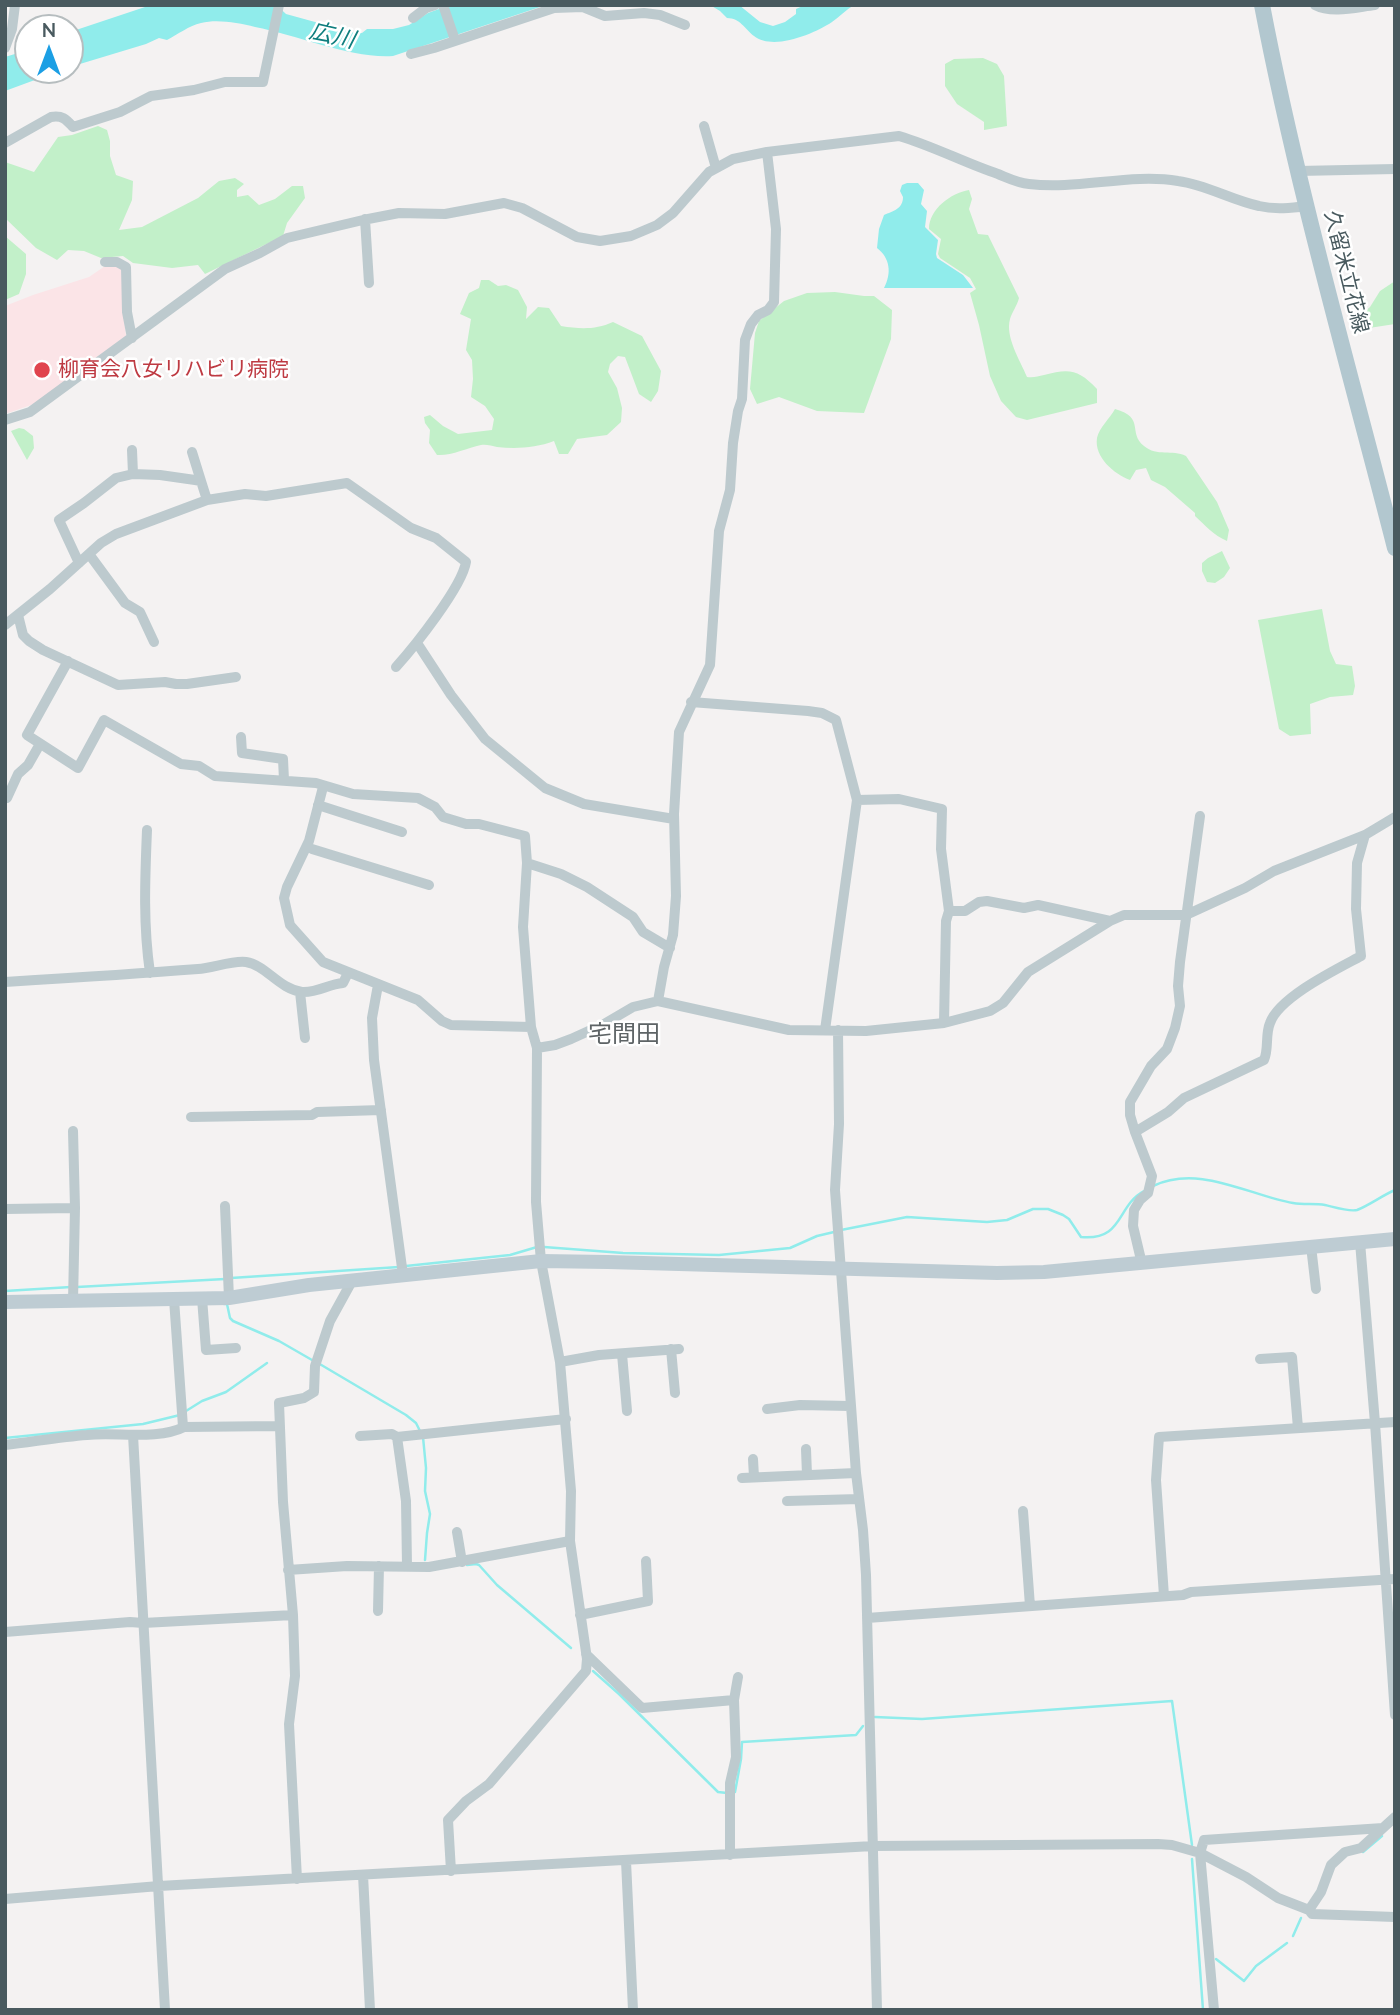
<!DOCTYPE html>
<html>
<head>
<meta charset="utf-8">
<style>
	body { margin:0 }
	#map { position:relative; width:1400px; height:2015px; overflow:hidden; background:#f4f2f2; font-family:Mulish,sans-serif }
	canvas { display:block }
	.frame { position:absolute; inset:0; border:7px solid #495a5f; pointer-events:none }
	.north { position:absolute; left:14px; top:14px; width:70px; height:70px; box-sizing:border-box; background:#fff; border:2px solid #b6bdbf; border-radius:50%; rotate:0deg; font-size:19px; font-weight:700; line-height:28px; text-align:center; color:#495a5f }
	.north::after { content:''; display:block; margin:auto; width:24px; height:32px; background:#1c9fe4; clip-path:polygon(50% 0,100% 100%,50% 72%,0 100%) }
</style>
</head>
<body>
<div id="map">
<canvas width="1400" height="2015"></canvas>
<div class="frame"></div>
<div class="north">N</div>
</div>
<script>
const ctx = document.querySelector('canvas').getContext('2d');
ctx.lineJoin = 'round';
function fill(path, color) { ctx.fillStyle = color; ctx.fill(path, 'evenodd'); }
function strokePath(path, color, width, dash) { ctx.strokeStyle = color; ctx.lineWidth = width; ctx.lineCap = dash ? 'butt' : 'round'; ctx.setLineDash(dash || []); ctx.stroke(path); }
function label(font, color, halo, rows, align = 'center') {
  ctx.font = font + ' Mulish,"Noto Sans JP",sans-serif'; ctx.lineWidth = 5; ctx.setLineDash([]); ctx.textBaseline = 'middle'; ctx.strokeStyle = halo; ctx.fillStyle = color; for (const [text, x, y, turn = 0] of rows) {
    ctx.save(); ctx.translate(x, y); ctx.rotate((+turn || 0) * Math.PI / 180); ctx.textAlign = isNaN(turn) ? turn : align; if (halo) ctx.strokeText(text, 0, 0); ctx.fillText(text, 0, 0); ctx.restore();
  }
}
fill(new Path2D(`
	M 108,264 L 113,264 L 124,270 L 123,310 L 126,336 L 34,404 L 5,414 L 5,306 L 33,295 L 89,277 Z`), '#fbe4e7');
fill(new Path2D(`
	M 983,58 L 997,64 L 1004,76 L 1007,126 L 984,130 L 984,122 L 957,104 L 945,86 L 945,64 L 954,59 Z
	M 98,126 L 107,130 L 110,141 L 110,156 L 116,175 L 133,181 L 132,200 L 119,230 L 142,227 L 198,198 L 219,181 L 235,178 L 244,184 L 237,190 L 237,197 L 248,195 L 259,205 L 275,199 L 292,186 L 303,186 L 305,198 L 287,223 L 283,236 L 205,274 L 198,265 L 172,268 L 133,263 L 123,256 L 101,258 L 84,251 L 68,250 L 57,260 L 36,248 L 5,218 L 5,162 L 34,172 L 58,137 L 72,135 Z
	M 969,190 L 972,199 L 969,209 L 978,234 L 988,235 L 1019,298 C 1017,306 1012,312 1010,319 C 1005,337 1020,360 1027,377 C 1034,378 1038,376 1044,375 C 1070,368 1079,370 1097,389 L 1097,403 L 1027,420 L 1016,417 L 1001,401 L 990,376 L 979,325 L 970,293 L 976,289 L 970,278 L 940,258 L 938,254 L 941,239 L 929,229 C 929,209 951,193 969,190 Z
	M 5,236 L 26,254 L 26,274 L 19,294 L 5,300 Z
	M 481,280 L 489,280 L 498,286 L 506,285 L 518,290 L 527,307 L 526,319 L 538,307 L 549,308 L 561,326 C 580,329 595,330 613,322 L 642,336 L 661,371 L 658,391 L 651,402 L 639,394 L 625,357 L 618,356 L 610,364 L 608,372 L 617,388 L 622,408 L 621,422 L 607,435 L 577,439 L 568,454 L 559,454 L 554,441 C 536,448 516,449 497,447 C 492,446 486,444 481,445 C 467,448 451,456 437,455 L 429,443 L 430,430 L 425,423 L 424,417 L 430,415 L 443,426 L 458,434 L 492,430 L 494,419 L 485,406 L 471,397 L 473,379 L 472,360 L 466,350 L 471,319 L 460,314 L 469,293 L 479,288 Z
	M 1395,281 L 1395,324 L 1356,330 L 1352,322 L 1370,307 L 1380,291 Z
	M 835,292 L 864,296 L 874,296 L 892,310 L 891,339 L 864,413 L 817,411 L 779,397 L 757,404 L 750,389 L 755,333 L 759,321 L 784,301 L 807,293 Z
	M 1115,409 C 1146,418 1127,432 1144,446 C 1157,457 1172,449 1186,456 L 1217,502 L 1229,530 L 1227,541 C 1213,535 1206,526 1195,516 L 1195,513 L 1165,487 L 1151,480 L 1146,468 L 1136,470 L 1130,480 C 1114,474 1094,457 1097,438 C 1099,428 1110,418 1115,409 Z
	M 19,428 L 24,429 L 33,436 L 34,448 L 27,460 L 11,431 Z
	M 1222,551 L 1230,568 L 1224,577 L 1215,583 L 1207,582 L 1202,571 L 1202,563 L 1208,558 Z
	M 1322,609 L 1330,651 L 1336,664 L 1352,666 L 1355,686 L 1353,695 L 1330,697 L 1310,704 L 1311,734 L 1290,736 L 1279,729 L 1258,620 Z`), '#c2f0c9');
fill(new Path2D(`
	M 151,5 L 231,5 C 248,10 274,0 286,14 L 355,33 L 362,33 L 367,29 L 393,29 L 409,25 L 428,13 L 450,5 L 546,5 L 393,56 C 352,59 297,35 255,27 C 238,23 218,19 201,23 C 189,26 178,34 167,40 L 159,38 L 146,44 L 70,67 L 70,32 Z
	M 710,5 L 739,5 L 760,22 L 773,26 L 785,22 L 796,14 L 796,9 L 805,5 L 854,5 C 846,10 839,17 832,22 C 814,34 773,51 754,36 C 745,29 740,18 727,18 L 720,11 Z
	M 28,50 L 28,70 L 62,70 L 5,91 L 5,57 Z
	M 907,183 L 918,183 L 924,190 L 921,204 L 927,211 L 925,227 L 938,240 L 936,254 L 937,258 L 963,275 L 973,288 L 884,288 C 892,273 890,258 877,248 L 879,229 L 884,215 C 893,211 903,209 903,197 L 900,191 L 902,185 Z`), '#90eceb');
strokePath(new Path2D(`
	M 1153,1186 C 1199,1164 1248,1195 1293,1203 C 1304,1205 1315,1203 1325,1205 C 1334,1207 1349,1212 1357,1210 C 1368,1206 1383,1195 1395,1190
	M 841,1230 L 907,1217 L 987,1222 L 1007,1220 L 1033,1209 L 1048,1209 L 1063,1215 L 1069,1219 L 1081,1237 C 1124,1241 1116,1206 1144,1191
	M 544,1247 L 623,1253 L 719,1255 L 790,1248 L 817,1236 L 834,1232
	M 406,1266 L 510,1255 L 537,1247
	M 231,1278 L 399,1267
	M 77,1287 L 225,1279
	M 5,1291 L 71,1287
	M 224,1304 L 227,1304 L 230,1318 L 233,1321 L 279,1341 L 312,1360
	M 318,1363 L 406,1415 L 416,1423 L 423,1437 L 426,1468 L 425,1491 L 430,1514 L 427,1533 L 425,1560
	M 186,1411 L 202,1401 L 226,1392 L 267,1363
	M 5,1438 L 143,1424 L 180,1415
	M 467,1565 L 476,1564 L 479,1565 L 497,1585 L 571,1648
	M 593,1671 L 619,1694 L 718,1792 L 727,1793
	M 875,1717 L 922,1719 L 1172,1701 L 1192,1845
	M 735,1792 L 741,1759 L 742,1742 L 856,1735 L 863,1726
	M 1363,1852 L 1382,1836
	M 1192,1859 L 1203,2010
	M 1293,1936 L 1301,1918
	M 1216,1959 L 1244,1981 L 1256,1966 L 1287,1943`), '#90eceb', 2.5);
strokePath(new Path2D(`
	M 443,5 L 455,40
	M 1315,5 C 1332,14 1357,7 1375,5
	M 413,18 L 426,8 L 435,5
	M 5,48 L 12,29 L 15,5
	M 411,54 L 434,48 L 554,8 L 583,7 L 605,16 L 644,13 L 660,15 L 685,25
	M 704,126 L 716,168
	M 5,143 L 51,117 C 62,115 66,119 73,127 L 120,112 L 151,96 L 194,90 L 225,82 L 263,82 L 279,5
	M 1298,171 L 1395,169
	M 365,219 L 369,283
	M 105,262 L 117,262 L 126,267 L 127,312 L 132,338
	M 5,420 L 30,412 L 225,269 L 260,253 L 287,238 L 363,220 L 399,213 L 445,214 L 504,203 L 522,208 L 577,237 L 600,241 L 631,236 L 657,225 L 673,213 L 709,172 L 733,159 L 767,152 L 899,136 C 933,146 965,163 998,174 C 1008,178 1018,183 1029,184 C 1078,190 1130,173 1178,181 C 1207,185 1231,200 1259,206 C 1275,210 1292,208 1307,206
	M 132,450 L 133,474
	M 192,452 L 201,481
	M 89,554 L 125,603 L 140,612 L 154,642
	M 79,563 L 59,520 L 84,503 L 116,478 L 133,474 L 160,475 L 195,480 L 201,481 L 207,500
	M 18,615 L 23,635 L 29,641 L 43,650 L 118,685 L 165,682 L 176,684 L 187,684 L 236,677
	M 5,625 L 50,589 L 101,543 L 116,534 L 207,500 L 245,494 L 266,496 L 347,483 L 411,528 L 436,538 L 466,562 C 462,587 414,647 396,667
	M 417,643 L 451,695 L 485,739 L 545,788 L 584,804 L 674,819
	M 68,661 L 27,735 L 78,768 L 104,720 L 181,764 L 199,766 L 215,776 L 316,783 L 353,794 L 418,798 L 435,807 L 443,817 L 466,824 L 479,824 L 525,836 L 527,863 L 523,927 L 531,1027 L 537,1048 L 536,1202 L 541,1261 L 560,1362 L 571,1491 L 570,1541 L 587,1659 L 586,1671 L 489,1784 L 466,1801 L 448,1820 L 451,1871
	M 691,702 L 808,711 L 822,713 L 836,720 L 857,800 L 825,1030
	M 241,737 L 242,753 L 283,759 L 284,780
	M 323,787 L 309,841 L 287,887 L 284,898 L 290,925 L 323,962 L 418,1000 L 442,1021 L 451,1025 L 531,1027
	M 7,798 L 18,774 L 28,765 L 40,744
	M 857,800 L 899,799 L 942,809 L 941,849 L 949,911 L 946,921 L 944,1023
	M 318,805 L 402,832
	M 147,830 C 145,879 143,924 150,973
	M 312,849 L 429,885
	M 527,863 L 561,874 L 587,887 L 633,917 L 643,932 L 670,948
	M 949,911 L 965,911 L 979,902 L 987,901 L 1024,908 L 1038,905 L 1110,921
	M 5,982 C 70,978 134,974 198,969 C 212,968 234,960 246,962 C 266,965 279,989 302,992 C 318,993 328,984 343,983 L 348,973
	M 378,985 L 372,1018 L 374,1060 L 403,1275
	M 300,992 L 305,1038
	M 658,1001 L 664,967 L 673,935 L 676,896 L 674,814 L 679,732 L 710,665 L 719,531 L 730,490 L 733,443 L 738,411 L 742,399 L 745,340 L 751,324 L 758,315 L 768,310 L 774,302 L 776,229 L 767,152
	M 838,1030 L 839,1124 L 835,1190 L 856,1473 L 863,1530 L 866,1575 L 877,2010
	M 537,1048 L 555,1045 L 571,1039 L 604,1024 L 633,1007 L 658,1001 L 789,1030 L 866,1031 L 944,1023 L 990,1011 L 1003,1003 L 1028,972 L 1110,921 L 1124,915 L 1186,915 L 1245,888 L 1274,871 L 1365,835 L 1395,817
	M 191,1117 L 312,1115 L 317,1112 L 381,1110
	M 73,1131 L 75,1208 L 73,1301
	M 1135,1132 L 1168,1112 L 1184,1098 L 1264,1060 C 1269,1049 1265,1035 1270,1023 C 1279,997 1337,969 1361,956 L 1356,909 L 1357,863 L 1365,835
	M 225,1206 L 229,1298
	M 5,1209 L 75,1208
	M 1360,1242 L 1375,1423 L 1395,1715
	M 1311,1246 L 1316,1289
	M 1142,1264 L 1133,1226 L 1134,1210 L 1140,1200 L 1148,1193 L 1152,1176 L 1135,1132 L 1130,1115 L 1130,1102 L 1151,1066 L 1167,1049 L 1175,1028 L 1180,1006 L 1178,986 L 1180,962 L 1200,816
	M 202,1298 L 206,1350 L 236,1348
	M 174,1299 L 183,1427
	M 671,1349 L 675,1393
	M 622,1354 L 627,1411
	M 1260,1359 L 1292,1357 L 1298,1428
	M 560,1362 L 599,1355 L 679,1349
	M 767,1409 L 800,1405 L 850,1406
	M 133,1435 L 165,2010
	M 360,1436 L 392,1434 L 397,1437 L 406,1501 L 407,1566
	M 397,1437 L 566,1419
	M 5,1445 C 32,1442 60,1437 87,1435 C 115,1432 159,1440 184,1427 L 280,1426
	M 806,1449 L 807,1475
	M 753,1459 L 754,1477
	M 742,1478 L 856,1473
	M 787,1501 L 859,1499
	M 1023,1511 L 1030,1606
	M 457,1532 L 462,1562
	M 288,1570 L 347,1566 L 429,1567 L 570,1541
	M 1164,1596 L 1156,1480 L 1159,1437 L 1395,1422
	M 378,1611 L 379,1566
	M 580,1615 L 648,1601 L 646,1561
	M 867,1618 L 1183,1595 L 1191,1592 L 1395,1579
	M 5,1632 L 130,1622 L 143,1623 L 293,1615
	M 586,1654 L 642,1708 L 734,1700 L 736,1757 L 730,1783 L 730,1855
	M 734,1700 L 738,1677
	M 626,1861 L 633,2010
	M 363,1875 L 370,2010
	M 297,1879 L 289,1724 L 295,1676 L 293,1615 L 283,1502 L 279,1403 L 304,1398 L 314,1392 L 315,1366 L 330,1321 L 352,1281
	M 5,1899 L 159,1886 L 873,1846 L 1158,1844 L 1172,1845 L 1200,1853 L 1246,1877 L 1278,1898 L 1309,1910 L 1312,1914 L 1395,1917
	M 1309,1910 L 1321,1892 L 1331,1865 L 1345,1852 L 1361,1848 L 1395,1817
	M 1214,2010 L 1200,1853 L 1204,1840 L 1383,1828`), '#bdcace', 10);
strokePath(new Path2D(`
	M 5,1302 L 229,1298 L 309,1285 L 541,1261 L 608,1262 L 997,1273 L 1044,1272 L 1395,1239`), '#beccd3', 14);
strokePath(new Path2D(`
	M 1262,5 C 1297,188 1349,368 1395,548`), '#b2c7cf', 16);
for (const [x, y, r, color] of [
	[42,370,9,"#e0444e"]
]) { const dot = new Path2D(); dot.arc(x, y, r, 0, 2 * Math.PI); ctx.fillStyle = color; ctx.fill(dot); strokePath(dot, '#fff', 2.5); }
label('21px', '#495a5f', '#fff', [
	["久留米立花線",1346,272,76]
]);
label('21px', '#be3a42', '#fff', [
	["柳育会八女リハビリ病院",58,370]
], 'left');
label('italic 23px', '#0f7e7e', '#fff', [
	["広川",332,36,13]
]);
label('24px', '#5e6466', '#fff', [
	["宅間田",624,1035]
]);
</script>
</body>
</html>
